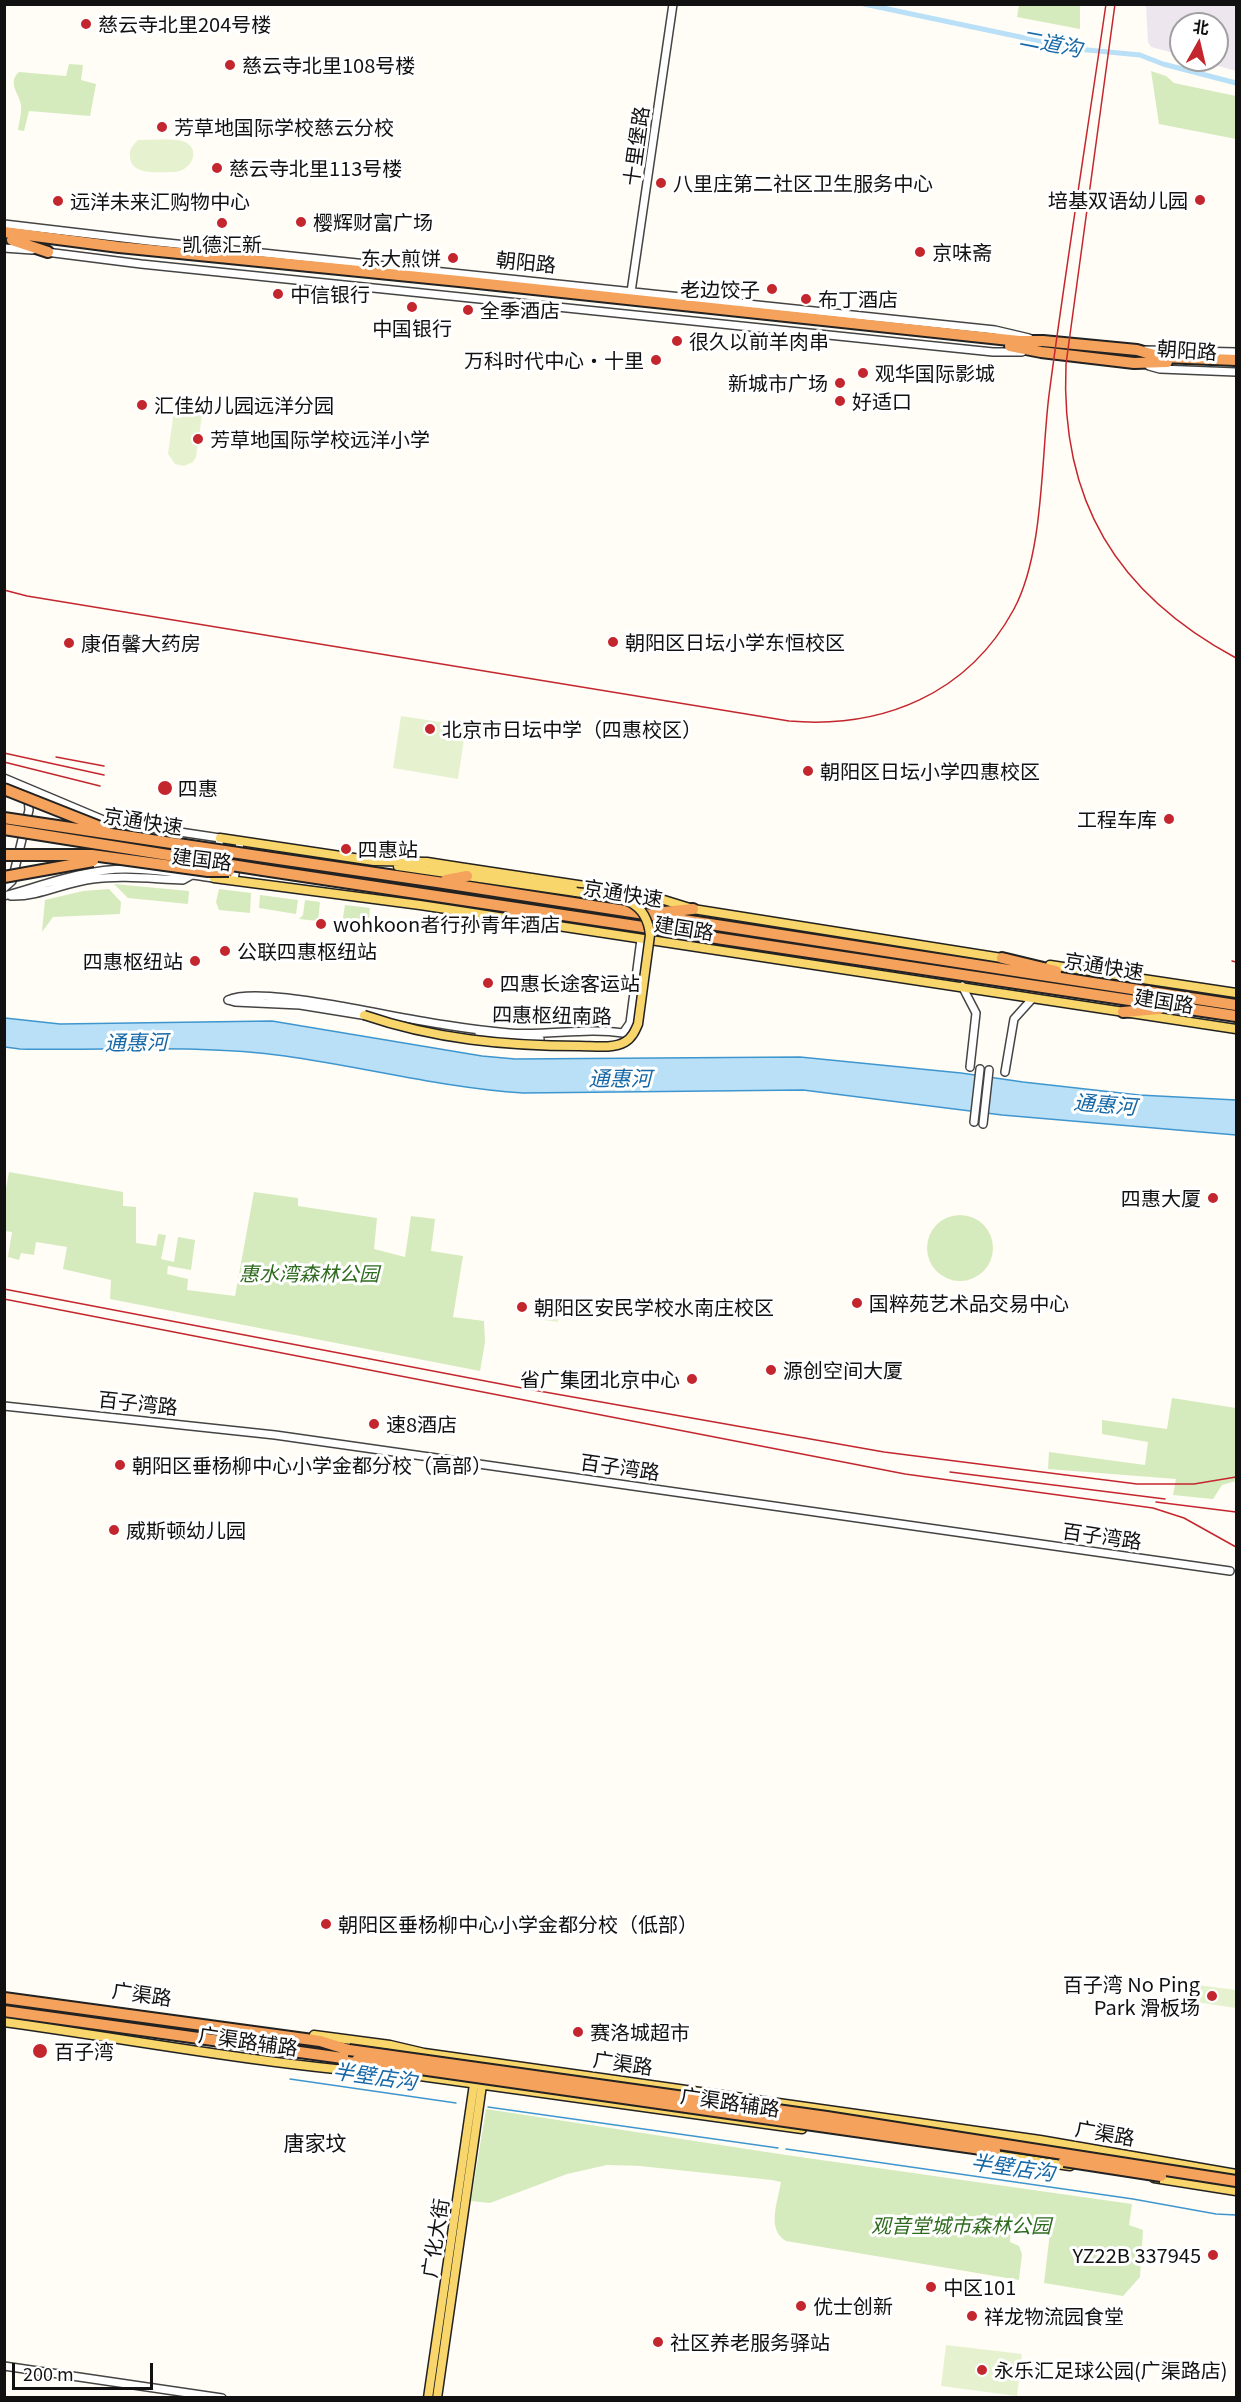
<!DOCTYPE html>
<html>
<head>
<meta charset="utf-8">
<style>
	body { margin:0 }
	#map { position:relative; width:1241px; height:2402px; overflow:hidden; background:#fffdf5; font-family:Georgia,"Noto Sans SC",serif }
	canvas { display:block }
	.frame { position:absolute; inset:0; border:6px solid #111; pointer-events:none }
	.north { position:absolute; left:1169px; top:12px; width:60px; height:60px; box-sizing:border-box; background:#fff; border:2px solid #a0a0a0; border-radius:50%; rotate:8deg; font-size:16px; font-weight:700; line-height:24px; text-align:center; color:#111 }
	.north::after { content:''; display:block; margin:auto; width:21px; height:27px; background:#c4262e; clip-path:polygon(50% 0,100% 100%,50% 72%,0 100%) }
	.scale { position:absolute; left:12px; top:2363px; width:141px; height:27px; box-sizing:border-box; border:3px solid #111; border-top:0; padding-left:8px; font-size:18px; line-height:21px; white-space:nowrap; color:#111; -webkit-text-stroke:4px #fff; paint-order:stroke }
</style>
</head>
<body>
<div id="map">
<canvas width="1241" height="2402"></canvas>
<div class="frame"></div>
<div class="north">北</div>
<div class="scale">200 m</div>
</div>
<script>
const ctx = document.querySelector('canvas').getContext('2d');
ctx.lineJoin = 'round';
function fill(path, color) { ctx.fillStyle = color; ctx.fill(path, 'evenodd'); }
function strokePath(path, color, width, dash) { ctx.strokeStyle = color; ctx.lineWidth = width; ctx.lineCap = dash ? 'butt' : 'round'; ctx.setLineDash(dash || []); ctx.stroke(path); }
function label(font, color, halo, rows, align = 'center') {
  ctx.font = font + ' Georgia,"Noto Sans SC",serif'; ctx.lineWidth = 6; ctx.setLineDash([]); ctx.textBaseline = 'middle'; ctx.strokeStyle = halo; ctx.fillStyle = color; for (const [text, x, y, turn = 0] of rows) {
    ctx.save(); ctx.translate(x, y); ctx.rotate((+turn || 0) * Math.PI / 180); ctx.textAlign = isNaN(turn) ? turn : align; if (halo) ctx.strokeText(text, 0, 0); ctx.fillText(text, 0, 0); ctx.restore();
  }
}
fill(new Path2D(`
	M 1146,5 L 1236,5 L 1236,71 L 1198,60 L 1217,60 L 1217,24 L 1181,24 L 1181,55 L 1151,47 L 1148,42 Z`), '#eee6ef');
fill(new Path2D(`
	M 1019,5 L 1080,5 L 1080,29 L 1017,17 Z
	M 69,64 L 83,65 L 81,80 L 96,84 L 90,116 L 29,111 L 24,131 L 18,130 C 19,123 22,112 21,105 C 19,93 7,83 19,72 L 66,76 Z
	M 1151,71 L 1166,76 L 1174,83 L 1236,96 L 1236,139 L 1159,124 Z
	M 114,884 L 189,891 L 188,904 L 128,898 Z
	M 109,889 L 121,902 L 120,914 L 53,917 L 42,932 L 45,900 L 83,891 Z
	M 219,889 L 251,893 L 250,913 L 219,910 L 216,902 Z
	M 260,895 L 298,900 L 296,914 L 259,908 Z
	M 305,900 L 320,902 L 318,921 L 299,919 L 303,915 Z
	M 345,905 L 370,908 L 368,929 L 342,924 Z
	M 9,1172 L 123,1192 L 123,1206 L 136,1207 L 136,1243 L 156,1246 L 158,1234 L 166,1235 L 161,1259 L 174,1262 L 178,1237 L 195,1240 L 191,1270 L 168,1266 L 167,1274 L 188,1279 L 187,1290 L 235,1296 L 254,1192 L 298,1198 L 298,1206 L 377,1218 L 374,1249 L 405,1257 L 411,1216 L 435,1219 L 431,1251 L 463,1256 L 453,1317 L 484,1321 L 485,1342 L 480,1371 L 110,1299 L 111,1280 L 63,1269 L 67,1247 L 36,1242 L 34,1255 L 21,1253 L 19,1260 L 8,1257 L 12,1232 L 5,1231 L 5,1194 Z
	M927 1248a33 33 0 1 1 66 0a33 33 0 1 1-66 0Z
	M 1172,1398 L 1236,1408 L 1236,1481 L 1222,1485 L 1213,1499 L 1173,1495 L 1176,1479 L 1048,1469 L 1049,1452 L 1145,1465 L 1148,1442 L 1102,1434 L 1102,1420 L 1167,1429 Z
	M 486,2109 L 786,2155 L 1132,2204 L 1129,2225 L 1143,2230 L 1140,2277 L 1123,2296 L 1044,2283 L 1051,2224 L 1011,2224 L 1010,2242 L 1019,2246 L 1022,2254 L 1019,2280 L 786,2241 C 766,2230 778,2201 781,2182 L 772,2180 L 640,2166 L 607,2165 L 567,2174 L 490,2203 L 471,2201 Z`), '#d5ebbd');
fill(new Path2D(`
	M 138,140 C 149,140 176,138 185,142 C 203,151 189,173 173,172 C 159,172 130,176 130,156 C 129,149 133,145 138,140 Z
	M 183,403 L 195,404 L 202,415 L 196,457 L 193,462 L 184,466 L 175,464 L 168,454 L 174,411 Z
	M 401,716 L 466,726 L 458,779 L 393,768 Z
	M 538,1302 L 560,1305 L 558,1322 L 536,1319 Z
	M 1190,1984 L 1236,1990 L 1236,2008 L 1188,2001 Z
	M 946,2345 L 1022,2354 L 1017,2396 L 941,2386 Z`), '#e6f2cf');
const water = new Path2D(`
	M 5,1018 L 60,1024 L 272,1021 L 482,1056 L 515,1059 L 800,1057 L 961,1073 L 1023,1082 L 1139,1095 L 1236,1100 L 1236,1135 L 1002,1115 L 803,1090 L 523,1093 C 443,1088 364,1067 285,1056 C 198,1044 108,1051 20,1049 L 5,1047 Z`);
fill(water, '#b9e0f7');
strokePath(water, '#3f96cf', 1.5);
strokePath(new Path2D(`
	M 290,2079 L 456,2103
	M 488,2107 L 778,2148
	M 786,2149 L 1133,2199 L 1216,2214 L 1236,2215`), '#3f96cf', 1.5);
strokePath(new Path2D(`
	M 864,4 L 1077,49 L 1140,55 L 1163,64 L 1236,83`), '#b9e0f7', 5);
const minor = new Path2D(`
	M 4,224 L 148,241 L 995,330 L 1029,338
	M 4,248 L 32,250
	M 46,252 L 141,264 L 993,352 L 1022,352
	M 631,292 L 673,4
	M 1146,350 L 1236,352
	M 1149,366 L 1160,369 L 1236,372
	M 4,778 L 106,821 L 220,838 L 214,878 C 185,874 156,869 126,869 C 85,869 44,885 4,896
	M 234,880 L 240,842
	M 4,888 L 12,881 L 29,810 L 28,797
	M 11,896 C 40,897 65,882 93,879 C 123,875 153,879 183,880 L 192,875
	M 962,986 L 976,1013 L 970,1067
	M 228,1000 C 247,991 305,1000 328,1004 C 388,1014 448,1028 509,1033 C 546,1036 587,1027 623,1033
	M 228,1000 L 235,1002 L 300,1005 L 368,1016
	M 623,1033 L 630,1023 L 641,939
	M 479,1034 L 540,1039
	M 1005,1072 L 1014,1019 L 1032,999
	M 974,1122 L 980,1069
	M 983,1124 L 989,1070
	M 4,1406 L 275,1435 L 1230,1571
	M 4,2366 L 222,2398`);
const major = new Path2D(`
	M 220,838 L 374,861 L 427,862 L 459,867 L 651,896 L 693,909 L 1008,959
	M 398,866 L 576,892
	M 214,878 L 420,905 L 1236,1029
	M 1050,965 L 1236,993
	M 4,2022 C 143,2041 280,2068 420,2076 L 802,2129
	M 314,2035 L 390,2045 L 424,2053 L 1040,2140 L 1236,2174
	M 988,2154 L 1070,2166
	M 1154,2178 L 1236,2191
	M 428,2398 L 474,2084
	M 437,2398 L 482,2085`);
const highway = new Path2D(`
	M 4,232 L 119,247 L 459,281 L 1019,341 L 1043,341 L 1137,350 L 1161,357 L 1236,360
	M 12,240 L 48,252
	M 1010,346 L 1041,352 L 1134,363 L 1167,362
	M 265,857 L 437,882 L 1236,1005
	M 263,870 L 1236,1016
	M 446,880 L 467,876
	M 512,911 L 552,925
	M 654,913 L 693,909
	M 1002,958 L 1056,971
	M 1123,1012 L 1159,1009
	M 4,1998 L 320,2041 L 349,2050
	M 4,2011 L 357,2060`);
strokePath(minor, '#444', 10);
strokePath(major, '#222', 11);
strokePath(highway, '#222', 14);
strokePath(minor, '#fff', 7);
strokePath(major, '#f9d66b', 8);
strokePath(highway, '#f5a25d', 10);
strokePath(new Path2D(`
	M 1115,4 L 1066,364 C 1060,501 1117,594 1236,658
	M 4,590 L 27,596 L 789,721 C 883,729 968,694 1014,609 C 1044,553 1041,459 1049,395 C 1066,265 1087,135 1106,4
	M 4,753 L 104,775
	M 56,757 L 104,766
	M 4,762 L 100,786
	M 1236,950 L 1236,951
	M 1232,961 L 1236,962
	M 4,1289 L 522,1388 L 884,1452 L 1137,1484 L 1194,1484 L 1236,1477
	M 4,1299 L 905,1474 L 1153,1508 L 1184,1518 L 1236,1547
	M 950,1472 L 1165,1499
	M 1156,1502 L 1236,1512`), '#c4262e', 1.5);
const majorBridge = new Path2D(`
	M 364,1015 C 434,1039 506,1046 580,1046 C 593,1046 613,1049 625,1042 C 632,1038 635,1031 638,1024 L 650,935 C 646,893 609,897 576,892`);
const highwayBridge = new Path2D(`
	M 4,789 L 105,829
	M 4,818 L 265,857
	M 4,829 L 263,870
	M 4,855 L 92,855 L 208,871 L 229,871
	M 4,877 L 93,861
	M 349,2050 L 827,2117 L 1236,2181
	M 357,2060 L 995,2151
	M 1064,2161 L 1161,2176`);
strokePath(majorBridge, '#222', 11, []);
strokePath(highwayBridge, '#222', 14, []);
strokePath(majorBridge, '#f9d66b', 8);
strokePath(highwayBridge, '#f5a25d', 10);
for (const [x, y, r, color] of [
	[86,24,6,"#c4262e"],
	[230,65,6,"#c4262e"],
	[162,127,6,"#c4262e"],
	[217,168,6,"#c4262e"],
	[661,183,6,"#c4262e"],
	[1200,200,6,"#c4262e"],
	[58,201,6,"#c4262e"],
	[301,222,6,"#c4262e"],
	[222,223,6,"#c4262e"],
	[920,252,6,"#c4262e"],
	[453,258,6,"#c4262e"],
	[772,289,6,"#c4262e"],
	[278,294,6,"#c4262e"],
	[806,299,6,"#c4262e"],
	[412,307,6,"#c4262e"],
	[468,310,6,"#c4262e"],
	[677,341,6,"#c4262e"],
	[656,360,6,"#c4262e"],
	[863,373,6,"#c4262e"],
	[840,383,6,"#c4262e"],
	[840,401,6,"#c4262e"],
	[142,405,6,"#c4262e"],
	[198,439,6,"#c4262e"],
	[613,642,6,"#c4262e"],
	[69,643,6,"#c4262e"],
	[430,729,6,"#c4262e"],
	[808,771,6,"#c4262e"],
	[165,788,8,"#c4262e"],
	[1169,819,6,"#c4262e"],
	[346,849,6,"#c4262e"],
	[321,924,6,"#c4262e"],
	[225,951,6,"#c4262e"],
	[195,961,6,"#c4262e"],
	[488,983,6,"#c4262e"],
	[1213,1198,6,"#c4262e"],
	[857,1303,6,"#c4262e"],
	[522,1307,6,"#c4262e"],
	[771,1370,6,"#c4262e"],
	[692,1379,6,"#c4262e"],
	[374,1424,6,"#c4262e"],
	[120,1465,6,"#c4262e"],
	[114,1530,6,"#c4262e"],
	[326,1924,6,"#c4262e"],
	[1212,1996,6,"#c4262e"],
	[578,2032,6,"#c4262e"],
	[40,2051,8,"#c4262e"],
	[1213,2255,6,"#c4262e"],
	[931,2287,6,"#c4262e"],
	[801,2306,6,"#c4262e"],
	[972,2316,6,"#c4262e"],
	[658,2342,6,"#c4262e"],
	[982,2370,6,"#c4262e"]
]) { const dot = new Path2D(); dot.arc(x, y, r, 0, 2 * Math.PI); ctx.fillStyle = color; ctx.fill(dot); strokePath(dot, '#fff', 2); }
label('20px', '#111', '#fff', [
	["慈云寺北里204号楼",98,24],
	["慈云寺北里108号楼",242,65],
	["芳草地国际学校慈云分校",174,127],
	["慈云寺北里113号楼",229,168],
	["八里庄第二社区卫生服务中心",673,183],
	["培基双语幼儿园",1188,200,"right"],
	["远洋未来汇购物中心",70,201],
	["樱辉财富广场",313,222],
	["凯德汇新",222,244,"center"],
	["京味斋",932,252],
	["东大煎饼",441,258,"right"],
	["老边饺子",760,289,"right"],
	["中信银行",290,294],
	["布丁酒店",818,299],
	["全季酒店",480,310],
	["中国银行",412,328,"center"],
	["很久以前羊肉串",689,341],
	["万科时代中心·十里",644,360,"right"],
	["观华国际影城",875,373],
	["新城市广场",828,383,"right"],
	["好适口",852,401],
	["汇佳幼儿园远洋分园",154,405],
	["芳草地国际学校远洋小学",210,439],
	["朝阳区日坛小学东恒校区",625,642],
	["康佰馨大药房",81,643],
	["北京市日坛中学（四惠校区）",442,729],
	["朝阳区日坛小学四惠校区",820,771],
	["四惠",178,788],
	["工程车库",1157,819,"right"],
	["四惠站",358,849],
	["wohkoon者行孙青年酒店",333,924],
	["公联四惠枢纽站",237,951],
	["四惠枢纽站",183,961,"right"],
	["四惠长途客运站",500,983],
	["四惠大厦",1201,1198,"right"],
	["国粹苑艺术品交易中心",869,1303],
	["朝阳区安民学校水南庄校区",534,1307],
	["源创空间大厦",783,1370],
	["省广集团北京中心",680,1379,"right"],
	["速8酒店",386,1424],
	["朝阳区垂杨柳中心小学金都分校（高部）",132,1465],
	["威斯顿幼儿园",126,1530],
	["朝阳区垂杨柳中心小学金都分校（低部）",338,1924],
	["百子湾 No Ping",1200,1984,"right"],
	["Park 滑板场",1200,2007,"right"],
	["赛洛城超市",590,2032],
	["百子湾",54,2051],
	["YZ22B 337945",1201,2255,"right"],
	["中区101",943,2287],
	["优士创新",813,2306],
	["祥龙物流园食堂",984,2316],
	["社区养老服务驿站",670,2342],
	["永乐汇足球公园(广渠路店)",994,2370]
], 'left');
label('20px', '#111', '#fff', [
	["十里堡路",636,146,-82],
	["朝阳路",526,262,6],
	["朝阳路",1187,350,4],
	["京通快速",143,821,9],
	["建国路",202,859,7],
	["京通快速",623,893,9],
	["建国路",684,928,9],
	["京通快速",1104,966,9],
	["建国路",1164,1001,9],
	["四惠枢纽南路",552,1015,1],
	["百子湾路",138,1403,6],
	["百子湾路",620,1467,8],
	["百子湾路",1102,1536,8],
	["广渠路",142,1994,8],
	["广渠路辅路",248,2041,8],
	["广渠路",623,2063,8],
	["广渠路辅路",730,2102,8],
	["广渠路",1105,2133,10],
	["广化大街",435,2238,-81]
]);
label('italic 20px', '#2f6b1f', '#fff', [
	["惠水湾森林公园",309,1273],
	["观音堂城市森林公园",961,2225]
]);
label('italic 21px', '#1768a6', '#fff', [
	["二道沟",1051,43,11],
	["通惠河",136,1042,-1],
	["通惠河",620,1078],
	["通惠河",1105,1104,5],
	["半壁店沟",375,2076,8],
	["半壁店沟",1013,2167,8]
]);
label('21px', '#111', '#fff', [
	["唐家坟",315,2143]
]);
</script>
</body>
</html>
